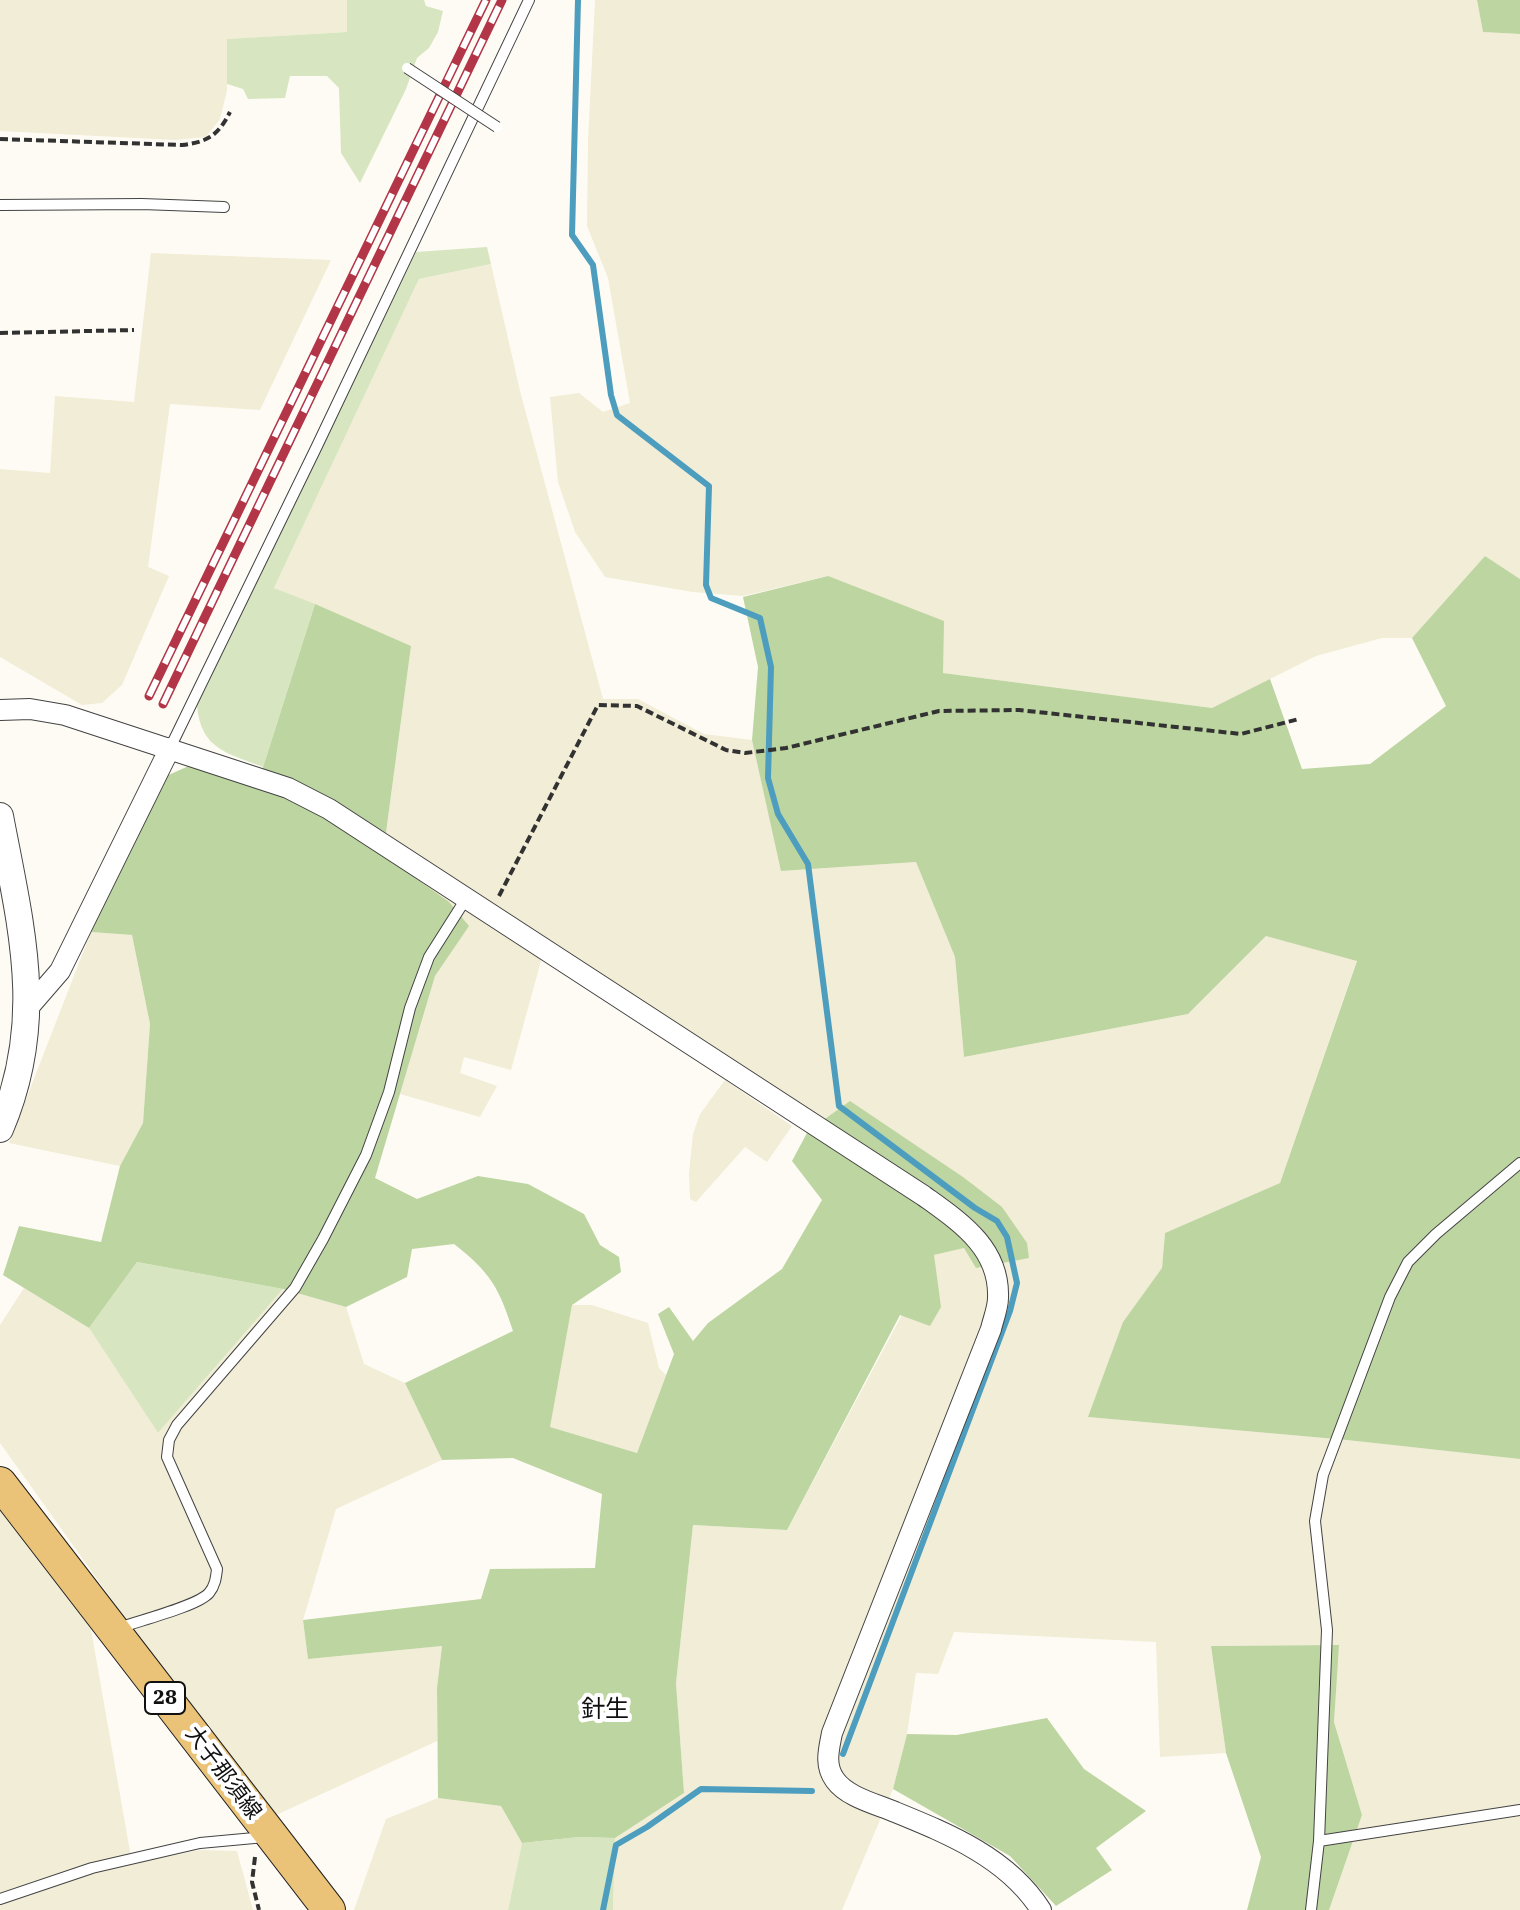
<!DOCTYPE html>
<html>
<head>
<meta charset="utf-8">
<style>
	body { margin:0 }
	canvas { display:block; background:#fefbf4 }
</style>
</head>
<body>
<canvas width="1520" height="1910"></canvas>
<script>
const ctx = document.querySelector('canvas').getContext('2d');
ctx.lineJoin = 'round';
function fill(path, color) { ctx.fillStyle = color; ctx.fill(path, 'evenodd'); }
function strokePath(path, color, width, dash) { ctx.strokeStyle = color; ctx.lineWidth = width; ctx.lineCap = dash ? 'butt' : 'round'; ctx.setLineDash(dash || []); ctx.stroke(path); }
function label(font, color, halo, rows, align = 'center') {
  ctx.font = font + ' "IBM Plex Serif","Noto Sans JP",serif'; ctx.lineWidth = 8; ctx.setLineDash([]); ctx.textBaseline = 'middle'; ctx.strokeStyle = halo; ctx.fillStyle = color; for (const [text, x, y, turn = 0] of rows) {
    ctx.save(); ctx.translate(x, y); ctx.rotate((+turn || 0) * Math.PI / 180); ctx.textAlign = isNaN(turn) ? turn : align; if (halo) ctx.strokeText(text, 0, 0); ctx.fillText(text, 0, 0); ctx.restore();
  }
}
fill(new Path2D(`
	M 0,0 L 347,0 L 347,32 L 228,39 L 227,91 L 220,119 L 206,137 L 175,140 L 0,131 Z
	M 595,0 L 1477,0 L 1483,32 L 1520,34 L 1520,579 L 1485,556 L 1412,638 L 1382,638 L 1316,656 L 1212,708 L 943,673 L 828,576 L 743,596 L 693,592 L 605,577 L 575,532 L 558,482 L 550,397 L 579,393 L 603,412 L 630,403 L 608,278 L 587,226 L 588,141 Z
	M 151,253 L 331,260 L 260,410 L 170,404 L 148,567 L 169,576 L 122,685 L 102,703 L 82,705 L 0,657 L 0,469 L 50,473 L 55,396 L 134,402 Z
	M 491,264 L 520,391 L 603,699 L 638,699 L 704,734 L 752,740 L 782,871 L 916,862 L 955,957 L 964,1057 L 1188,1014 L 1266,936 L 1357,960 L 1280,1183 L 1165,1233 L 1162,1268 L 1123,1322 L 1089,1417 L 1347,1440 L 1520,1459 L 1520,1910 L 1329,1910 L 1362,1815 L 1334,1722 L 1338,1645 L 1211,1646 L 1226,1753 L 1160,1757 L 1156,1642 L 954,1632 L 938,1674 L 916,1673 L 907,1734 L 893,1789 L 842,1910 L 613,1910 L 615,1838 L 684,1793 L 676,1683 L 693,1525 L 787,1530 L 934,1255 L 964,1248 L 1028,1258 L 850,1102 L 825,1119 L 547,939 L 511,1070 L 464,1057 L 460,1073 L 497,1086 L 480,1117 L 400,1094 L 435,976 L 468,926 L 383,855 L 411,646 L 274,588 L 419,279 Z
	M 91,932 L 132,935 L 150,1024 L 143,1123 L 120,1166 L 9,1143 Z
	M 725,1080 L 792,1126 L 767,1162 L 745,1147 L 696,1202 L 690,1199 L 689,1173 L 693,1134 L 700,1114 Z
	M 24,1288 L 89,1328 L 158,1433 L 283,1289 L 346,1307 L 364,1364 L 405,1383 L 442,1460 L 336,1509 L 303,1620 L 308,1659 L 442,1646 L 437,1688 L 437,1741 L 276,1815 L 120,1611 L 0,1443 L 0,1325 Z
	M 572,1305 L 592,1305 L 648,1323 L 659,1368 L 666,1375 L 637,1453 L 549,1427 Z
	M 0,1505 L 89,1618 L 132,1863 L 200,1850 L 237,1851 L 253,1910 L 0,1910 Z
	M 438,1798 L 501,1806 L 522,1843 L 508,1910 L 354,1910 L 386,1819 Z`), '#f2edd6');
fill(new Path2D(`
	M 347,0 L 424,0 L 426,6 L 443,11 L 438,32 L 429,48 L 417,58 L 406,89 L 360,183 L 341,153 L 339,88 L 327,76 L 290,76 L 285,98 L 248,99 L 243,89 L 227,84 L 227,39 L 347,32 Z
	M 487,247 L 491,264 L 419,279 L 274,588 L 315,604 L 263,767 C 228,753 201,750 197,706 L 416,252 Z
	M 137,1262 L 283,1289 L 158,1433 L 89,1328 Z
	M 579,1837 L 615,1838 L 613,1910 L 508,1910 L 522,1843 Z`), '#d7e6c0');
fill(new Path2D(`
	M 1477,0 L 1520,0 L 1520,34 L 1483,32 Z
	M 1485,556 L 1520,579 L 1520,1459 L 1347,1440 L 1088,1417 L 1123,1322 L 1162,1268 L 1165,1233 L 1280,1183 L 1357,961 L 1266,936 L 1188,1014 L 964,1057 L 955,957 L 916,862 L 781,871 L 752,740 L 758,667 L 743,597 L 828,576 L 944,621 L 943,673 L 1212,708 L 1270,679 L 1302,769 L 1370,764 L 1446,706 L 1412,638 Z
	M 315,604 L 411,646 L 383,855 L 449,902 L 469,926 L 435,976 L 375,1178 L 417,1199 L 478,1176 L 528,1184 L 584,1214 L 600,1245 L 619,1257 L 621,1272 L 572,1305 L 550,1427 L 637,1453 L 674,1354 L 658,1314 L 669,1307 L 693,1341 L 708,1323 L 782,1269 L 822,1200 L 792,1161 L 808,1131 L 850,1101 L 963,1177 L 1002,1207 L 1027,1243 L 1029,1258 L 976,1268 L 964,1248 L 934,1255 L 941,1307 L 930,1326 L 900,1315 L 787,1530 L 693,1525 L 676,1683 L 684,1793 L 615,1838 L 579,1837 L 522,1843 L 501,1806 L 438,1798 L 437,1688 L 442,1646 L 308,1659 L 303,1620 L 481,1599 L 490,1569 L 595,1568 L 602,1494 L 513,1458 L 442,1460 L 405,1383 L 513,1331 C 499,1288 491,1273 454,1244 L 412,1249 L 407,1277 L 346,1307 L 283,1289 L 137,1262 L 89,1328 L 3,1275 L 19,1226 L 101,1242 L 120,1166 L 143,1123 L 150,1024 L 132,935 L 91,932 L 164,777 L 191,765 L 257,786 Z
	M 1339,1645 L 1334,1722 L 1362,1815 L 1329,1910 L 1247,1910 L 1261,1857 L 1226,1753 L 1211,1646 Z
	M 1047,1718 L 1084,1769 L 1146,1811 L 1096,1848 L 1112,1870 L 1056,1906 L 1010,1856 L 893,1789 L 907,1734 L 957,1735 Z`), '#bdd5a1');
strokePath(new Path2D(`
	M 578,0 L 572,235 L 593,265 L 611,395 L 617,415 L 709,486 L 706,585 L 711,598 L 760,618 L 771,667 L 768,778 L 778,814 L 808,864 L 839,1106 L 975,1208 L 997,1221 L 1007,1237 L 1017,1283 L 1010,1311 L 843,1754
	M 603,1910 L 616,1845 L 647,1827 L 701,1789 L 812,1791`), '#4d9dbf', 6);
const service = new Path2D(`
	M 0,205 L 142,204 L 224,207
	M 170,748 L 317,446 L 529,0
	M 1520,1163 L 1436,1234 L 1408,1262 L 1390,1297 L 1323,1475 L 1315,1521 L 1327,1630 L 1319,1841 L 1520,1810
	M 119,1628 C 138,1621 198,1606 209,1593 C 215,1586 216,1578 217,1569 L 167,1457 L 169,1440 L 177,1425 L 295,1288 L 323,1239 L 366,1155 L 389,1092 L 410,1008 L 429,957 L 467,897
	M 0,1899 L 92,1868 L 200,1843 L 265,1837
	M 1311,1910 L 1319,1841`);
const minor = new Path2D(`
	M 0,710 L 30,709 L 65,715 L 288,788 L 329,809 L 924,1196 C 960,1222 1000,1248 998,1298 C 998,1308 993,1320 991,1329 L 832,1733 C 829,1749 824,1765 835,1780 C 847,1797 876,1804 895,1812 C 949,1834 1008,1858 1041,1910
	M 28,1008 L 60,971 L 170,748`);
const tertiary = new Path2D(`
	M 0,816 C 21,927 47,1020 0,1129`);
const primary = new Path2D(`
	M 0,1483 L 329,1910`);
strokePath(service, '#434343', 12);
strokePath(minor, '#434343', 22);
strokePath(tertiary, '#434343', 28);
strokePath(primary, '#212121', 34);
strokePath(new Path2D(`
	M 0,139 L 182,145 C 207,142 218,136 230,112
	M 0,333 L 134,330
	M 499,896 L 598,705 L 637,706 L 726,750 L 745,753 L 786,748 L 939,711 L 1019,710 L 1241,734 L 1299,719
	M 255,1857 L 252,1882 L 259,1910`), '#323232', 4, [8, 4]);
strokePath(service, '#fff', 10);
strokePath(minor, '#fff', 20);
strokePath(tertiary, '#fff', 26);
strokePath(primary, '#eac378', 32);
const rail = new Path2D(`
	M 149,696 L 486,0
	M 163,704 L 502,0`);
strokePath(rail, '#b23648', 9);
strokePath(rail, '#fff', 6, [18]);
const serviceBridge = new Path2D(`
	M 407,68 L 497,127`);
strokePath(serviceBridge, '#434343', 12, []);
strokePath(serviceBridge, '#fff', 10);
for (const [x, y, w] of [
	[165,1698,40]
]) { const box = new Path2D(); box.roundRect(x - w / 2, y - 16, w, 32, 6); ctx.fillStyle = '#fff'; ctx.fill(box); strokePath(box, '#101010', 2); }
label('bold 20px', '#101010', null, [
	["28",165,1698]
]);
label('22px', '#101010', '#fff', [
	["大子那須線",223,1773,53]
]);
label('24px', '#101010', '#fff', [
	["針生",605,1710]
]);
</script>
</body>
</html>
